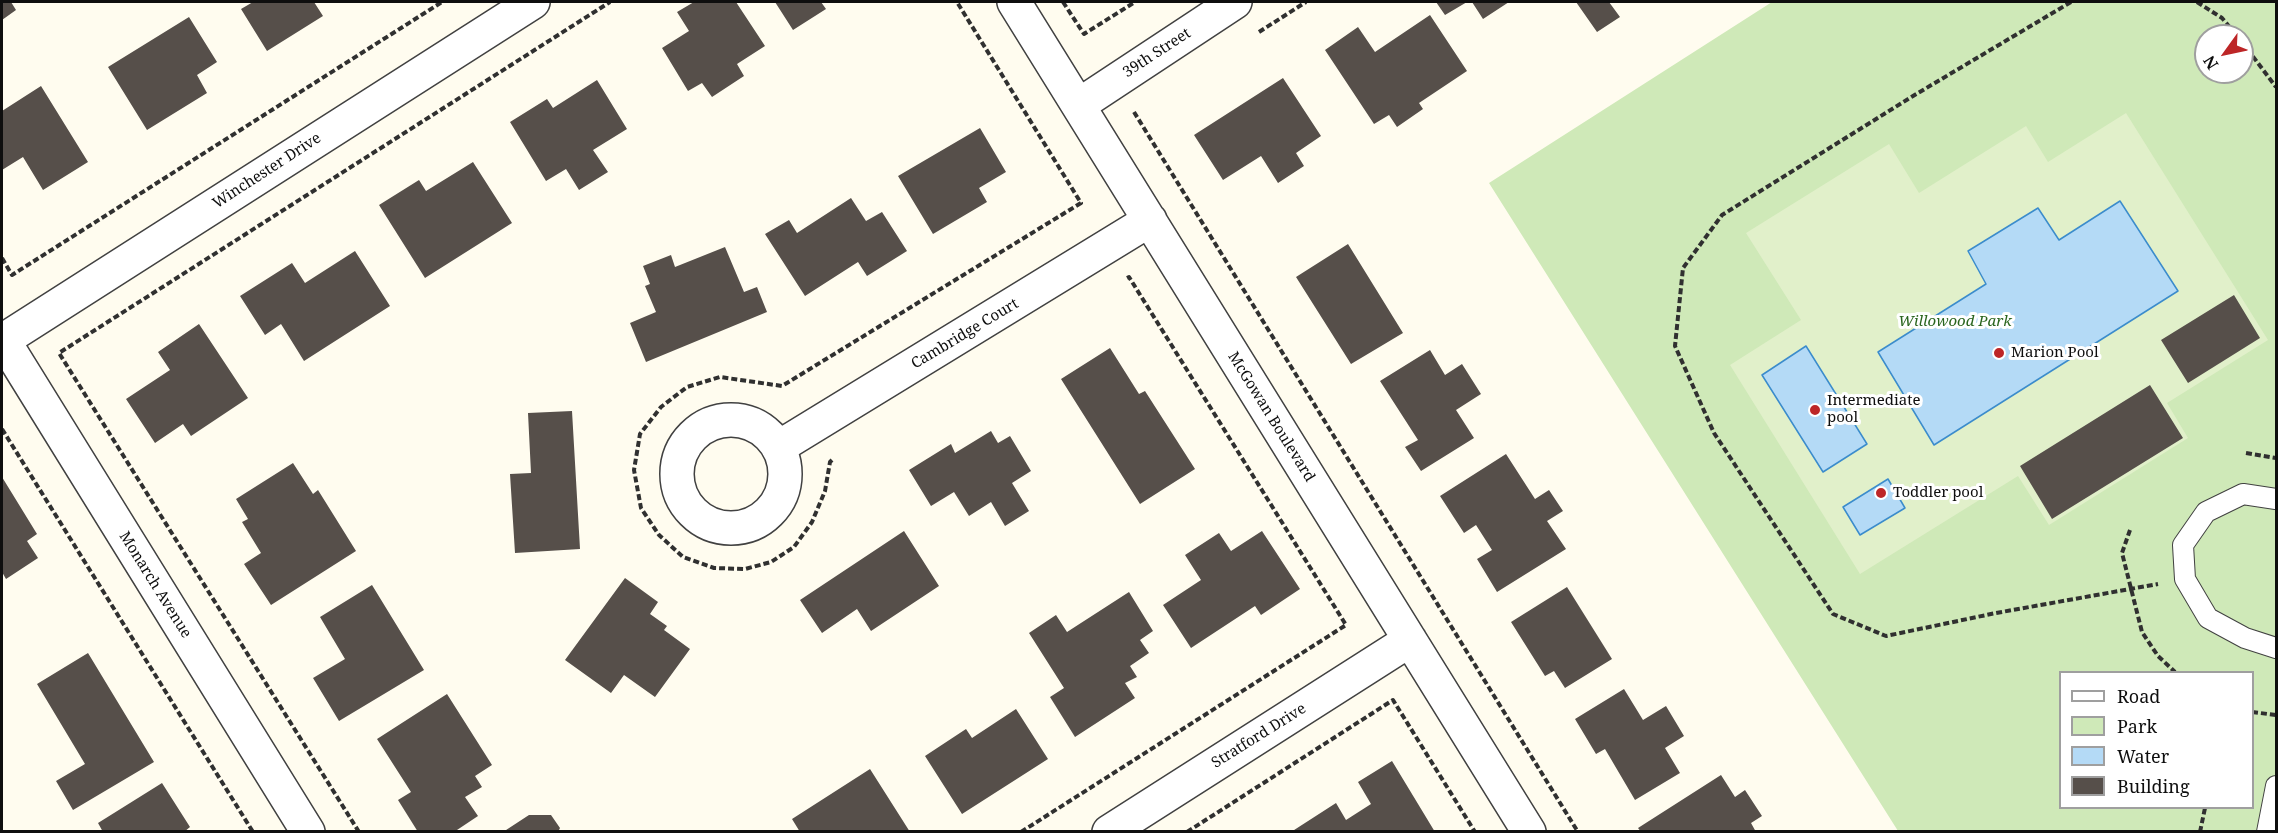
<!DOCTYPE html>
<html>
<head>
<meta charset="utf-8">
<style>
	body { margin:0 }
	#map { position:relative; width:2278px; height:833px; overflow:hidden; background:#fffcef; font-family:"Noto Serif",serif }
	canvas { display:block }
	.frame { position:absolute; inset:0; border:3px solid #0e0e0e; pointer-events:none }
	.legend { position:absolute; left:2059px; top:671px; width:195px; height:138px; box-sizing:border-box; background:#fff; border:2px solid #9f9f9f; margin:0; padding:8px 10px; list-style:none; font-size:18px; color:#0e0e0e }
	.legend li { display:flex; align-items:center; gap:12px; height:30px }
	.legend b { width:30px; border:2px solid #9f9f9f }
	.north { position:absolute; left:2194px; top:24px; width:60px; height:60px; box-sizing:border-box; background:#fff; border:2px solid #9f9f9f; border-radius:50%; rotate:237deg; font-size:16px; font-weight:700; line-height:24px; text-align:center; color:#0e0e0e }
	.north::after { content:''; display:block; margin:auto; width:21px; height:27px; background:#bd2627; clip-path:polygon(50% 0,100% 100%,50% 72%,0 100%) }
</style>
</head>
<body>
<div id="map">
<canvas width="2278" height="833"></canvas>
<div class="frame"></div>
<ul class="legend">
<li><b style="height:8px;background:#fff"></b>Road</li>
<li><b style="height:16px;background:#cfe9b8"></b>Park</li>
<li><b style="height:16px;background:#b4daf6"></b>Water</li>
<li><b style="height:16px;background:#564f4a"></b>Building</li>
</ul>
<div class="north">N</div>
</div>
<script>
const ctx = document.querySelector('canvas').getContext('2d');
ctx.lineJoin = 'round';
function fill(path, color) { ctx.fillStyle = color; ctx.fill(path, 'evenodd'); }
function strokePath(path, color, width, dash) { ctx.strokeStyle = color; ctx.lineWidth = width; ctx.lineCap = dash ? 'butt' : 'round'; ctx.setLineDash(dash || []); ctx.stroke(path); }
function label(font, color, halo, rows, align = 'center') {
  ctx.font = font + ' "Noto Serif",serif'; ctx.lineWidth = 6; ctx.setLineDash([]); ctx.textBaseline = 'middle'; ctx.strokeStyle = halo; ctx.fillStyle = color; for (const [text, x, y, turn = 0] of rows) {
    ctx.save(); ctx.translate(x, y); ctx.rotate((+turn || 0) * Math.PI / 180); ctx.textAlign = isNaN(turn) ? turn : align; if (halo) ctx.strokeText(text, 0, 0); ctx.fillText(text, 0, 0); ctx.restore();
  }
}
fill(new Path2D(`
	M 1772,2 L 2276,2 L 2276,831 L 1898,831 L 1489,183 ZM 2206,36 L 2242,36 L 2242,72 L 2206,72 ZM 2060,672 L 2252,672 L 2252,808 L 2060,808 Z`), '#cfe9b8');
fill(new Path2D(`
	M 2126,113 L 2268,340 L 2167,403 L 2188,438 L 2049,525 L 2018,476 L 1860,574 L 1730,365 L 1801,320 L 1746,233 L 1889,144 L 1919,193 L 2026,126 L 2048,162 Z`), '#e1f0ca');
const water = new Path2D(`
	M 2120,201 L 2178,291 L 1934,445 L 1878,352 L 1986,284 L 1968,251 L 2038,208 L 2059,240 Z
	M 1806,346 L 1867,444 L 1823,472 L 1762,375 Z
	M 1888,479 L 1905,508 L 1860,535 L 1843,507 Z`);
fill(water, '#b4daf6');
strokePath(water, '#3b8ccc', 1.5);
fill(new Path2D(`
	M 2,2 L 11,2 L 16,10 L 2,20 Z
	M 253,2 L 314,2 L 323,16 L 267,51 L 241,9 Z
	M 694,2 L 736,2 L 765,46 L 737,64 L 744,76 L 712,97 L 702,83 L 688,91 L 662,48 L 689,31 L 677,12 Z
	M 775,2 L 821,2 L 826,9 L 793,30 Z
	M 1436,2 L 1467,2 L 1445,15 Z
	M 1472,2 L 1509,2 L 1483,19 Z
	M 1576,2 L 1609,2 L 1620,17 L 1597,32 Z
	M 1430,15 L 1467,71 L 1419,103 L 1423,109 L 1397,127 L 1389,115 L 1374,124 L 1325,50 L 1358,27 L 1375,52 Z
	M 189,17 L 217,62 L 197,75 L 207,93 L 147,130 L 108,67 Z
	M 1283,78 L 1321,136 L 1296,153 L 1304,166 L 1278,183 L 1261,156 L 1223,180 L 1194,135 Z
	M 597,80 L 627,129 L 593,150 L 608,172 L 579,190 L 566,169 L 546,181 L 510,122 L 547,99 L 553,108 Z
	M 41,86 L 88,162 L 43,190 L 23,157 L 2,170 L 2,111 Z
	M 980,128 L 1006,172 L 979,188 L 987,202 L 933,234 L 898,176 Z
	M 473,162 L 512,223 L 425,278 L 379,205 L 419,180 L 426,191 Z
	M 851,198 L 866,221 L 882,212 L 907,251 L 867,276 L 858,262 L 805,296 L 765,234 L 789,220 L 797,233 Z
	M 1348,244 L 1403,333 L 1351,364 L 1296,277 Z
	M 725,247 L 744,292 L 757,287 L 767,312 L 646,362 L 630,323 L 656,312 L 645,286 L 650,284 L 643,266 L 671,255 L 675,267 Z
	M 355,251 L 390,306 L 304,361 L 281,324 L 265,335 L 240,296 L 292,263 L 305,283 Z
	M 2234,295 L 2260,338 L 2188,383 L 2161,340 Z
	M 199,324 L 248,398 L 191,436 L 183,424 L 155,443 L 126,399 L 170,370 L 158,352 Z
	M 1110,348 L 1139,394 L 1145,391 L 1195,469 L 1140,504 L 1061,379 Z
	M 1430,350 L 1445,375 L 1462,364 L 1481,394 L 1456,410 L 1474,438 L 1421,471 L 1405,447 L 1418,440 L 1380,381 Z
	M 2150,385 L 2183,438 L 2052,519 L 2020,466 Z
	M 572,411 L 580,549 L 515,553 L 510,474 L 531,473 L 528,413 Z
	M 991,431 L 998,443 L 1010,436 L 1031,471 L 1012,483 L 1029,511 L 1005,526 L 991,502 L 969,516 L 954,492 L 931,506 L 909,470 L 951,444 L 955,453 Z
	M 1506,454 L 1535,499 L 1549,490 L 1563,511 L 1547,521 L 1566,549 L 1497,592 L 1477,559 L 1492,550 L 1476,525 L 1464,533 L 1440,496 Z
	M 293,463 L 313,494 L 318,490 L 356,551 L 271,605 L 244,564 L 261,553 L 242,522 L 248,519 L 236,499 Z
	M 2,477 L 37,534 L 27,541 L 38,558 L 6,579 L 2,572 Z
	M 904,531 L 939,586 L 871,631 L 857,609 L 822,633 L 800,600 Z
	M 1262,531 L 1300,589 L 1261,615 L 1255,606 L 1191,648 L 1163,605 L 1201,580 L 1185,555 L 1219,533 L 1231,551 Z
	M 625,578 L 658,602 L 650,614 L 667,626 L 664,630 L 690,649 L 655,697 L 624,675 L 611,693 L 565,660 Z
	M 372,585 L 424,670 L 339,721 L 313,678 L 345,659 L 320,617 Z
	M 1567,587 L 1612,659 L 1565,688 L 1554,671 L 1545,676 L 1511,622 Z
	M 1129,592 L 1153,631 L 1140,640 L 1149,653 L 1130,666 L 1137,677 L 1125,683 L 1135,698 L 1075,737 L 1050,697 L 1064,688 L 1029,633 L 1056,615 L 1067,632 Z
	M 88,653 L 154,762 L 73,810 L 56,781 L 85,764 L 37,684 Z
	M 1624,689 L 1643,720 L 1666,706 L 1684,736 L 1665,748 L 1680,773 L 1635,800 L 1605,749 L 1596,754 L 1575,719 Z
	M 447,694 L 492,765 L 475,776 L 482,787 L 465,797 L 478,816 L 454,832 L 418,832 L 398,800 L 411,792 L 377,739 Z
	M 1016,709 L 1048,759 L 962,814 L 925,756 L 966,729 L 972,738 Z
	M 1392,761 L 1435,832 L 1291,832 L 1336,803 L 1346,820 L 1371,804 L 1358,782 Z
	M 870,769 L 910,832 L 800,832 L 792,819 Z
	M 1721,775 L 1735,797 L 1745,790 L 1762,816 L 1751,823 L 1756,832 L 1641,832 L 1638,828 Z
	M 162,783 L 190,827 L 184,832 L 103,832 L 98,823 Z
	M 529,815 L 551,815 L 560,828 L 558,832 L 503,832 Z`), '#564f4a');
const service = new Path2D(`
	M 2276,499 L 2243,494 L 2206,512 L 2183,545 L 2185,579 L 2208,618 L 2245,638 L 2276,648
	M 2267,832 L 2276,786`);
const minor = new Path2D(`
	M 1014,2 L 1529,832
	M 1079,105 L 1235,2
	M 2,338 L 308,832
	M 2,341 L 533,2
	M677 474a54 54 0 1 1 108 0a54 54 0 1 1-108 0Z
	M 779,447 L 1150,220
	M 1109,832 L 1410,640`);
strokePath(service, '#414141', 22);
strokePath(minor, '#414141', 36);
strokePath(new Path2D(`
	M 1063,2 L 1084,34 L 1135,2
	M 2071,2 L 1913,96 L 1722,215 L 1683,268 L 1675,346 L 1714,433 L 1833,614 L 1886,636 L 1996,613 L 2158,584
	M 2197,2 L 2222,18 L 2237,36
	M 1259,32 L 1306,2
	M 2242,42 L 2276,87
	M 1134,112 L 1578,832
	M 2,258 L 12,275 L 442,2
	M 2,429 L 253,832
	M 2246,453 L 2276,458
	M 832,460 L 830,462 L 825,491 L 812,522 L 794,547 L 771,562 L 745,569 L 714,568 L 683,557 L 659,535 L 641,508 L 634,470 L 640,434 L 661,407 L 687,387 L 720,377 L 782,386 L 1081,203 L 957,2
	M 2130,530 L 2122,553 L 2142,632 L 2158,656 L 2175,672
	M 2252,712 L 2276,715
	M 359,832 L 59,353 L 610,2
	M 1021,832 L 1346,625 L 1129,277 L 1127,278
	M 1187,832 L 1393,700 L 1475,832
	M 2200,832 L 2205,808`), '#303030', 4, [6, 3]);
strokePath(service, '#fff', 20);
strokePath(minor, '#fff', 33);
for (const [x, y, r, color] of [
	[1999,353,6,"#bd2627"],
	[1815,410,6,"#bd2627"],
	[1881,493,6,"#bd2627"]
]) { const dot = new Path2D(); dot.arc(x, y, r, 0, 2 * Math.PI); ctx.fillStyle = color; ctx.fill(dot); strokePath(dot, '#fff', 2); }
label('15px', '#0e0e0e', '#fff', [
	["39th Street",1157,53,-33],
	["Winchester Drive",267,171,-33],
	["Cambridge Court",965,334,-31],
	["McGowan Boulevard",1271,417,58],
	["Monarch Avenue",155,585,58],
	["Stratford Drive",1259,736,-32]
]);
label('italic 15px', '#2a651e', '#fff', [
	["Willowood Park",1955,322]
]);
label('15px', '#0e0e0e', '#fff', [
	["Marion Pool",2011,353],
	["Intermediate",1827,401],
	["pool",1827,418],
	["Toddler pool",1893,493]
], 'left');
</script>
</body>
</html>
